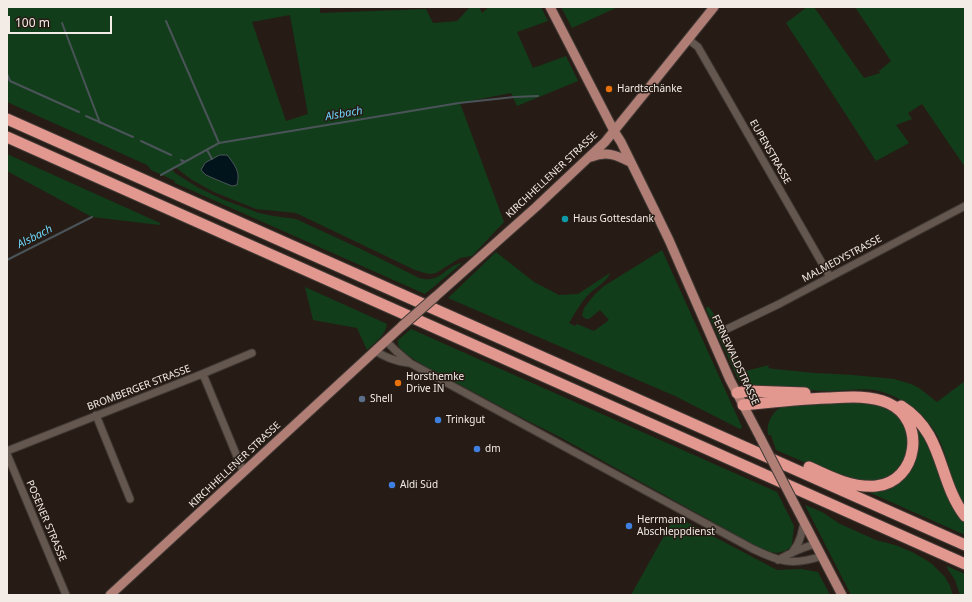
<!DOCTYPE html>
<html>
<head>
<meta charset="utf-8">
<style>
	body { margin:0 }
	#map { position:relative; width:972px; height:602px; overflow:hidden; background:#261c15; font-family:"Noto Sans",sans-serif }
	canvas { display:block }
	.frame { position:absolute; inset:0; border:8px solid #f3ebe6; pointer-events:none }
	.scale { position:absolute; left:8px; top:16px; width:104px; height:18px; box-sizing:border-box; border:2px solid #f3ebe6; border-top:0; padding-left:5px; font-size:12px; line-height:14px; white-space:nowrap; color:#f3ebe6; -webkit-text-stroke:3px #261c15; paint-order:stroke }
</style>
</head>
<body>
<div id="map">
<canvas width="972" height="602"></canvas>
<div class="frame"></div>
<div class="scale">100 m</div>
</div>
<script>
const ctx = document.querySelector('canvas').getContext('2d');
ctx.lineJoin = 'round';
function fill(path, color) { ctx.fillStyle = color; ctx.fill(path, 'evenodd'); }
function strokePath(path, color, width, dash) { ctx.strokeStyle = color; ctx.lineWidth = width; ctx.lineCap = dash ? 'butt' : 'round'; ctx.setLineDash(dash || []); ctx.stroke(path); }
function label(font, color, halo, rows, align = 'center') {
  ctx.font = font + ' "Noto Sans",sans-serif'; ctx.lineWidth = 3; ctx.setLineDash([]); ctx.textBaseline = 'middle'; ctx.strokeStyle = halo; ctx.fillStyle = color; for (const [text, x, y, turn = 0] of rows) {
    ctx.save(); ctx.translate(x, y); ctx.rotate((+turn || 0) * Math.PI / 180); ctx.textAlign = isNaN(turn) ? turn : align; if (halo) ctx.strokeText(text, 0, 0); ctx.fillText(text, 0, 0); ctx.restore();
  }
}
fill(new Path2D(`
	M 7,7 L 320,7 L 320,13 L 426,9 L 433,23 L 457,21 L 470,7 L 479,7 L 482,13 L 489,7 L 541,7 L 548,21 L 517,32 L 533,68 L 566,56 L 578,81 L 517,106 L 511,93 L 460,103 L 504,222 L 472,256 L 460,258 L 436,273 L 430,274 L 425,273 L 415,270 L 296,213 L 256,209 L 214,192 L 192,180 L 175,167 L 172,169 L 175,173 L 197,187 L 224,200 L 259,213 L 274,216 L 296,219 L 365,251 L 419,278 C 442,284 444,266 462,263 L 461,264 L 425,294 L 175,183 L 174,182 L 175,181 L 151,170 L 147,165 L 7,102 ZM 290,15 L 308,114 L 286,121 L 252,22 Z
	M 561,7 L 618,7 L 572,28 Z
	M 807,7 L 814,7 L 864,78 L 880,73 L 879,71 L 891,61 L 855,7 L 962,7 L 965,10 L 965,167 L 922,104 L 908,113 L 912,119 L 896,125 L 909,143 L 876,161 L 830,90 L 786,23 Z
	M 7,154 L 160,223 L 160,225 L 92,217 L 7,171 Z
	M 662,250 L 742,427 L 742,428 L 740,429 L 736,427 L 675,396 L 448,298 L 496,252 L 534,282 L 559,295 L 578,294 L 610,273 C 607,282 596,287 589,294 C 581,302 575,313 569,323 L 575,326 L 577,324 L 594,331 L 609,320 L 600,310 L 589,319 L 586,319 L 582,316 L 584,308 L 595,294 L 604,286 Z
	M 305,287 L 387,324 C 386,335 374,343 367,350 L 357,328 L 313,320 Z
	M 707,307 L 709,307 L 718,320 L 714,323 L 718,333 L 725,337 L 742,372 L 769,365 L 768,368 L 774,369 L 815,373 L 853,375 L 894,379 L 911,384 L 919,388 L 937,402 L 965,381 L 965,506 C 950,485 949,457 937,435 C 924,412 901,396 875,390 C 860,388 844,391 829,391 C 815,391 801,389 787,388 C 773,387 758,387 744,385 L 740,382 L 737,377 L 706,309 Z
	M 411,329 L 777,492 L 794,526 L 792,544 L 791,547 L 785,551 L 777,553 L 771,552 L 760,548 L 558,436 C 523,419 489,400 455,382 C 439,373 414,362 402,350 C 399,347 397,344 398,340 Z
	M 874,401 L 893,410 L 904,424 L 909,444 L 904,460 L 898,469 L 889,476 L 881,480 L 873,482 L 858,482 L 834,475 L 776,450 L 771,435 L 768,435 C 766,421 774,409 787,404 Z
	M 917,422 L 965,519 L 965,535 L 864,490 L 907,469 L 912,423 Z
	M 805,505 L 822,512 L 840,524 L 876,540 L 895,545 L 912,552 L 926,560 L 932,564 L 945,577 L 950,586 L 953,595 L 851,595 Z
	M 675,516 L 777,570 L 801,569 L 818,572 L 830,595 L 631,595 Z
	M 947,566 L 965,574 L 965,595 L 960,595 L 955,580 L 947,568 Z`), '#123d1a');
const water = new Path2D(`
	M 220,155 L 227,155 C 232,161 239,170 238,178 C 238,179 237,184 237,185 L 232,186 L 215,179 L 206,175 L 201,170 L 205,163 Z`);
fill(water, '#01141b');
strokePath(water, '#4a5458', 1);
strokePath(new Path2D(`
	M 166,21 L 219,143
	M 62,23 L 100,123
	M 7,74 L 10,81 L 79,112
	M 86,116 L 133,137
	M 141,141 L 171,155
	M 207,150 L 212,159
	M 181,160 L 185,162
	M 161,175 L 219,143 L 459,103 L 514,97 L 538,96
	M 7,260 L 92,217`), '#4a5458', 2);
const minor = new Path2D(`
	M 688,39 L 698,47 L 830,277
	M 727,329 L 779,304 L 830,277 L 965,206
	M 386,341 L 396,351 L 410,363 L 753,549 C 780,562 792,566 822,556
	M 375,351 C 386,357 396,362 409,363
	M 202,374 L 252,353
	M 96,415 L 130,499
	M 7,451 L 202,374 L 205,379 L 243,471
	M 7,454 L 66,595
	M 793,551 C 800,543 802,532 804,522
	M 778,560 C 790,553 802,548 815,544`);
const major = new Path2D(`
	M 550,7 L 614,131 L 621,142 L 654,209 L 669,240 L 730,380 L 761,439
	M 591,157 C 607,151 616,155 630,162
	M 435,297 L 536,207 L 605,142 L 652,84 L 714,7
	M 794,503 L 842,595
	M 110,595 L 402,326`);
const highway = new Path2D(`
	M 7,119 L 965,545
	M 7,137 L 965,564
	M 737,393 L 748,391 L 805,393
	M 743,405 C 772,402 800,399 828,398 C 848,397 869,395 888,403 C 927,420 918,482 876,486 C 852,488 830,477 809,467
	M 901,406 C 945,434 937,479 965,516`);
strokePath(minor, '#413935', 9);
strokePath(major, '#413935', 11);
strokePath(highway, '#413935', 13);
strokePath(minor, '#64574f', 7);
strokePath(major, '#b07e75', 9);
strokePath(highway, '#e2988f', 11);
const majorBridge = new Path2D(`
	M 402,326 L 435,297
	M 761,439 L 794,503`);
strokePath(majorBridge, '#413935', 11, []);
strokePath(majorBridge, '#b07e75', 9);
for (const [x, y, r, color] of [
	[609,89,4,"#e8710a"],
	[565,219,4,"#0f9aa8"],
	[398,383,4,"#e8710a"],
	[362,399,4,"#5c6f8a"],
	[438,420,4,"#3f7fe0"],
	[477,449,4,"#3f7fe0"],
	[392,485,4,"#3f7fe0"],
	[629,526,4,"#3f7fe0"]
]) { const dot = new Path2D(); dot.arc(x, y, r, 0, 2 * Math.PI); ctx.fillStyle = color; ctx.fill(dot); strokePath(dot, '#261c15', 1.5); }
label('10px', '#f3ebe6', '#261c15', [
	["Hardtschänke",617,89],
	["Haus Gottesdank",573,219],
	["Horsthemke",406,377],
	["Drive IN",406,389],
	["Shell",370,399],
	["Trinkgut",446,420],
	["dm",485,449],
	["Aldi Süd",400,485],
	["Herrmann",637,520],
	["Abschleppdienst",637,532]
], 'left');
label('10px', '#f3ebe6', '#261c15', [
	["EUPENSTRASSE",770,152,60],
	["KIRCHHELLENER STRASSE",552,175,-43],
	["MALMEDYSTRASSE",842,259,-28],
	["FERNEWALDSTRASSE",735,360,65],
	["BROMBERGER STRASSE",139,388,-21],
	["KIRCHHELLENER STRASSE",235,465,-43],
	["POSENER STRASSE",46,521,67]
]);
label('italic 11px', '#6dd5fa', '#261c15', [
	["Alsbach",344,114,-10],
	["Alsbach",35,237,-27]
]);
</script>
</body>
</html>
